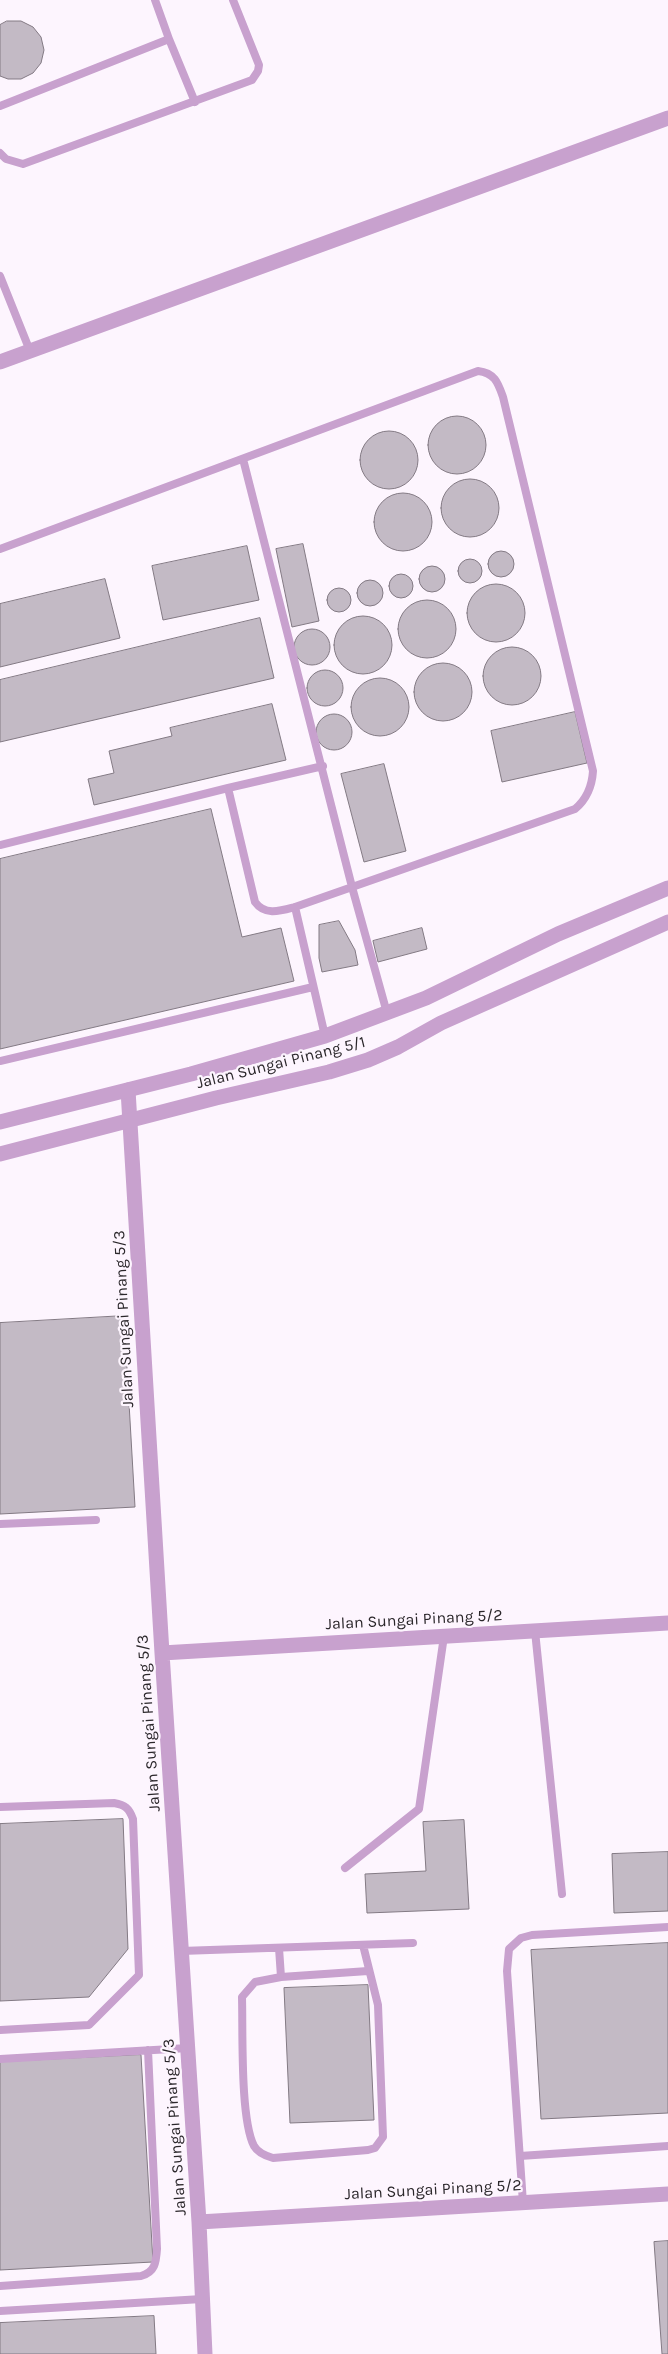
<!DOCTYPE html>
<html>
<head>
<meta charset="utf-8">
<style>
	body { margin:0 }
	canvas { display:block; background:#fdf5fe }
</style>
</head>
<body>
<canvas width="668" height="2354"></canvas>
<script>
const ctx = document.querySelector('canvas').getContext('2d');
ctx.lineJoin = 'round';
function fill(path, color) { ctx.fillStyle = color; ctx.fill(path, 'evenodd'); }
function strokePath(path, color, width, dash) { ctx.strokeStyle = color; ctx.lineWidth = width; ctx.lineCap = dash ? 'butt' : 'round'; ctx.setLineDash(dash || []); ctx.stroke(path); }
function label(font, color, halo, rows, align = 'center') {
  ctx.font = font + ' Karla,sans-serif'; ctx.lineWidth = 4.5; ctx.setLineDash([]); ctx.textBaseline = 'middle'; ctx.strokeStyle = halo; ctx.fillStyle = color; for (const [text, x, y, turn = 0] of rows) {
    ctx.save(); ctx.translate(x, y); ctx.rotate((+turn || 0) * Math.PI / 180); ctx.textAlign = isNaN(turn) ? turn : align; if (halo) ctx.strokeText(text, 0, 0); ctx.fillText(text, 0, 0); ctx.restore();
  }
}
const building = new Path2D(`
	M 7,21 L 21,21 L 33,27 L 41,37 L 44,50 L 41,63 L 33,73 L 21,79 L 8,79 L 0,76 L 0,25 Z
	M428 445a29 29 0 1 1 58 0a29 29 0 1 1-58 0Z
	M360 460a29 29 0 1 1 58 0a29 29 0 1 1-58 0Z
	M441 508a29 29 0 1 1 58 0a29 29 0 1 1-58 0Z
	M374 522a29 29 0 1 1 58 0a29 29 0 1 1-58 0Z
	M 303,544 L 319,621 L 292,627 L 276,549 Z
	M 247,546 L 259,600 L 163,620 L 152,566 Z
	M488 564a13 13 0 1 1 26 0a13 13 0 1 1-26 0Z
	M458 571a12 12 0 1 1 24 0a12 12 0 1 1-24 0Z
	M419 579a13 13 0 1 1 26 0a13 13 0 1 1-26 0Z
	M389 586a12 12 0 1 1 24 0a12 12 0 1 1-24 0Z
	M 105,579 L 120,638 L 0,667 L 0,604 Z
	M357 593a13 13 0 1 1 26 0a13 13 0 1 1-26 0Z
	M467 613a29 29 0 1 1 58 0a29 29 0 1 1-58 0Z
	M327 600a12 12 0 1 1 24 0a12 12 0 1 1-24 0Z
	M398 629a29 29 0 1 1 58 0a29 29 0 1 1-58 0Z
	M334 645a29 29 0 1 1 58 0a29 29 0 1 1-58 0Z
	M 260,618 L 274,678 L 0,742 L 0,680 Z
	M294 647a18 18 0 1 1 36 0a18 18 0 1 1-36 0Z
	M483 676a29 29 0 1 1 58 0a29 29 0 1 1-58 0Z
	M414 692a29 29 0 1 1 58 0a29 29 0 1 1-58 0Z
	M307 688a18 18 0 1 1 36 0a18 18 0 1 1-36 0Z
	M351 707a29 29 0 1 1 58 0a29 29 0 1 1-58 0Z
	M 272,704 L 286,760 L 94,805 L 88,779 L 114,773 L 109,751 L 172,736 L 170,728 Z
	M 575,712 L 587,763 L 502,782 L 491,731 Z
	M316 732a18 18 0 1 1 36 0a18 18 0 1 1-36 0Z
	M 384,764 L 406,851 L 364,862 L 341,774 Z
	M 211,809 L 242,937 L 281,928 L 294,981 L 0,1049 L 0,859 Z
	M 339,921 L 355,950 L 358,965 L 322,972 L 319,958 L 319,925 Z
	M 422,928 L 427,949 L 378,962 L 373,941 Z
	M 124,1316 L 135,1507 L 0,1514 L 0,1323 Z
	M 123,1819 L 128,1949 L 89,1997 L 0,2001 L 0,1824 Z
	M 464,1820 L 469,1909 L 367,1913 L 365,1874 L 426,1871 L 423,1822 Z
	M 668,1852 L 668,1911 L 614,1913 L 612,1854 Z
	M 668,1943 L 668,2113 L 541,2119 L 531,1950 Z
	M 368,1985 L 374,2120 L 290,2123 L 284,1988 Z
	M 141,2055 L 153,2262 L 0,2270 L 0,2062 Z
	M 668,2241 L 668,2354 L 662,2354 L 654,2242 Z
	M 154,2316 L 156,2354 L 0,2354 L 0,2323 Z`);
fill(building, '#c3bac5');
strokePath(building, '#837a84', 1);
strokePath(new Path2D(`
	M 169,39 L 195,102
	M 0,106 L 169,39 L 155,0
	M 0,153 L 6,159 L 23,164 L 252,80 L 258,71 L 259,65 L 233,0
	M 0,276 L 30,351
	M 243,459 L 352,887 L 387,1013
	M 0,549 L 478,371 C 495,373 498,383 503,397 L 593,771 C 592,787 587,799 575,809 L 295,907 C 280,911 265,916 255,902 L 228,788 L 0,845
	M 228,788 L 323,766
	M 295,907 L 325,1036
	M 0,1061 L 313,987
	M 0,1524 L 96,1520
	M 535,1631 L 562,1894
	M 0,1807 L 114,1803 C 125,1805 129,1808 133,1819 L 139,1975 L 89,2025 L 0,2030
	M 345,1868 L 419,1809 L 444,1636
	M 363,1945 L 378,2005 L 383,2137 L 375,2148 L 368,2150 L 273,2158 C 266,2156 258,2153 254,2146 C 240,2119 243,2031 242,1997 L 255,1982 L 281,1977 L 368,1971
	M 279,1948 L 281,1977
	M 181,1951 L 413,1943
	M 0,2059 L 188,2048
	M 520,2156 L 668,2146
	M 523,2203 L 507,1971 L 509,1949 L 521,1938 L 532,1935 L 668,1927
	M 0,2286 L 141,2276 C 155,2272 156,2263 157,2249 L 148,2050
	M 0,2311 L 202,2299`), '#c8a1ce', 8);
strokePath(new Path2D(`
	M 0,362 L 668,118
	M 128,1090 L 162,1653 L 199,2222 L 205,2354
	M 162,1653 L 668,1623
	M 199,2222 L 668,2194`), '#c8a1ce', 15);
strokePath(new Path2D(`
	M 0,1122 L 191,1074 L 325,1036 L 426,998 L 558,934 L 668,888
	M 0,1154 L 216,1098 L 329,1072 L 368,1060 L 398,1047 L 441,1023 L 668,922`), '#c8a1ce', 15);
label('16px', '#2b272b', '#fdf5fe', [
	["Jalan Sungai Pinang 5/1",281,1063,-14],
	["Jalan Sungai Pinang 5/3",124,1319,-93],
	["Jalan Sungai Pinang 5/2",414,1620,-3],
	["Jalan Sungai Pinang 5/3",149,1723,-94],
	["Jalan Sungai Pinang 5/3",175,2127,-94],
	["Jalan Sungai Pinang 5/2",433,2190,-3]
]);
</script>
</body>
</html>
